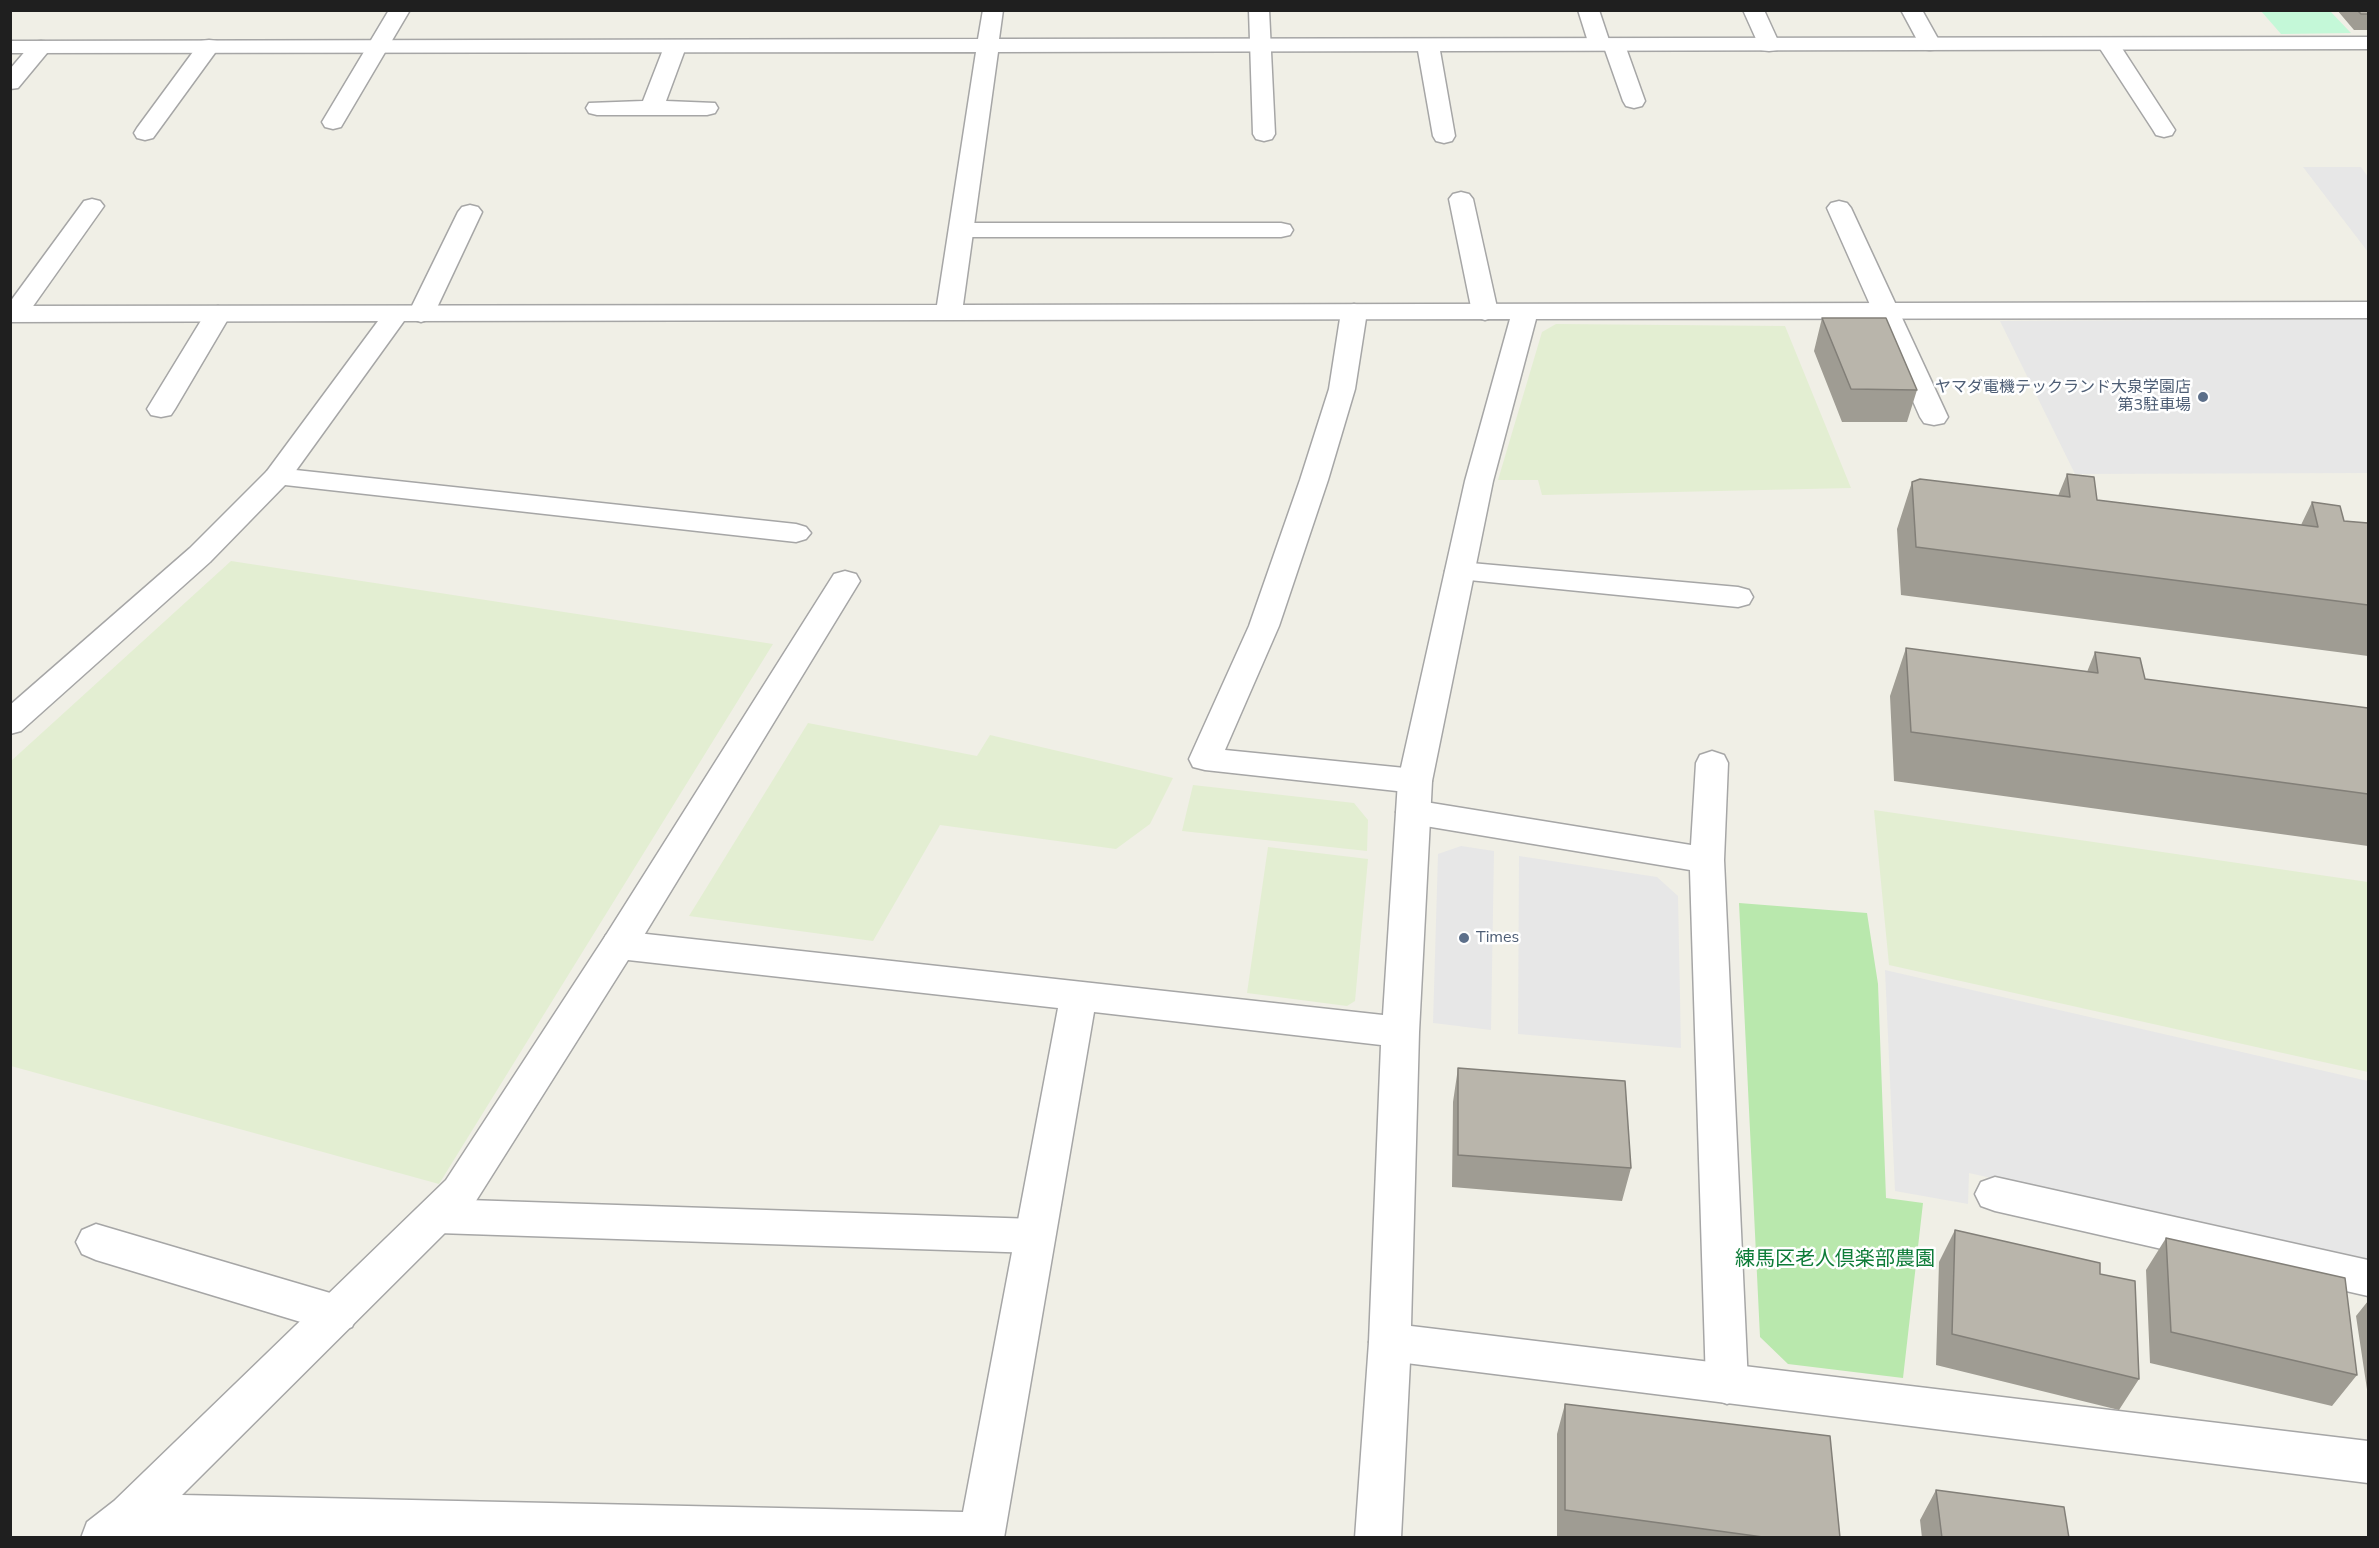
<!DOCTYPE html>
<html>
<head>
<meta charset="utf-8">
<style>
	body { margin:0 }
	#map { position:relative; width:2379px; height:1548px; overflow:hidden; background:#f0efe6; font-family:"Nunito Sans",sans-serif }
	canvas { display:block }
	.frame { position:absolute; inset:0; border:12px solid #1f1f1f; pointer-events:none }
</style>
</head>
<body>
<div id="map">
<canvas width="2379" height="1548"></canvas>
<div class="frame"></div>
</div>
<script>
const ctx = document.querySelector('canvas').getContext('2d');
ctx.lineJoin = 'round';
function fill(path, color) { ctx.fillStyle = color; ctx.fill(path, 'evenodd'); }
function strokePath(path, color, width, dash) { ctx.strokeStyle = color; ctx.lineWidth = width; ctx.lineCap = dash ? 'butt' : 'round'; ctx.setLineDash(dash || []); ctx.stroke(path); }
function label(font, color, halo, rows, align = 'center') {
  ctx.font = font + ' "Nunito Sans","Noto Sans JP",sans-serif'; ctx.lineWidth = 5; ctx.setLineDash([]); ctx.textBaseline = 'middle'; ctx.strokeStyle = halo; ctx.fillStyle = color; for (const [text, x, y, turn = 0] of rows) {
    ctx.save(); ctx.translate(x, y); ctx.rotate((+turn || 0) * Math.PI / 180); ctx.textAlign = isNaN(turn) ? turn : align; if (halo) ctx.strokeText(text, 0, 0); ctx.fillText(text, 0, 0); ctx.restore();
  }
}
fill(new Path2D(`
	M 1556,324 L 1785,326 L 1851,488 L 1542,495 L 1538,480 L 1498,480 L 1542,332 Z
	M 231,561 L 773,644 L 439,1184 L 11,1066 L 11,761 Z
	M 808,723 L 977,756 L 990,735 L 1173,778 L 1150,824 L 1116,849 L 940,825 L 873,941 L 689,916 Z
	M 1193,785 L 1354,803 L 1368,820 L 1367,851 L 1182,831 Z
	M 1874,810 L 2368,882 L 2368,1072 L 1889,965 Z
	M 1268,847 L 1368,859 L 1355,1001 L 1347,1006 L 1247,993 Z`), '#e3eed2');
fill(new Path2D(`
	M 1739,903 L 1867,913 L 1878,984 L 1886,1198 L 1923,1203 L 1903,1378 L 1788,1364 L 1760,1337 Z`), '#b9e8ad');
fill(new Path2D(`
	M 2261,11 L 2330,11 L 2351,33 L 2281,34 Z`), '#c4f8d8');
fill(new Path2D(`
	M 2303,167 L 2361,167 L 2368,177 L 2368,252 Z
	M 2368,319 L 2368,473 L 2075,474 L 2000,321 Z
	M 1461,846 L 1494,851 L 1491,1030 L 1433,1023 L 1438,854 Z
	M 1519,856 L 1657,877 L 1678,896 L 1681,1048 L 1518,1034 Z
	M 1885,970 L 2368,1081 L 2368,1263 L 1969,1173 L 1968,1204 L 1895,1191 Z`), '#e7e7e7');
const lane = new Path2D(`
	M 389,10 L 410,10 L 341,127 L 333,129 L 325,127 L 322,122 Z
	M 1249,10 L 1269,10 L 1275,134 L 1272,139 L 1264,141 L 1256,139 L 1253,134 Z
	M 1578,10 L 1599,10 L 1609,40 L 1622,40 L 1625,45 L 1645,101 L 1642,106 L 1634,108 L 1626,106 L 1623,101 L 1605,50 L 1592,50 L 1589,45 Z
	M 1743,10 L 1764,10 L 1780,45 L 1777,50 L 1769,51 L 1761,50 Z
	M 1901,10 L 1922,10 L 1941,44 L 1938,49 L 1930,50 L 1922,49 Z
	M 2108,38 L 2116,39 L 2175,130 L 2172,135 L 2164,137 L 2156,135 L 2153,130 L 2097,44 L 2100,39 Z
	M 1428,39 L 1436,40 L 1439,45 L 1455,136 L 1452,141 L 1444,143 L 1436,141 L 1433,136 L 1417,45 L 1420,40 Z
	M 209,40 L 217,41 L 220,46 L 153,138 L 145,140 L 137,138 L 134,133 L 137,128 L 201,41 Z
	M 41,41 L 49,42 L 52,47 L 18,88 L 10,89 L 10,69 L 33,42 Z
	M 675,41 L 683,42 L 686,47 L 666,101 L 715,103 L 718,108 L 715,113 L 707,115 L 597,115 L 589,113 L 586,108 L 589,103 L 643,101 L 664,47 L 667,42 Z
	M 1461,192 L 1469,194 L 1473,199 L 1498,312 L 1494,317 L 1485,320 L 1476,317 L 1472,312 L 1449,199 L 1453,194 Z
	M 92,199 L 100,201 L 104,206 L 24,319 L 10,321 L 10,302 L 84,201 Z
	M 1839,201 L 1847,203 L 1851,208 L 1948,417 L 1944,423 L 1934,425 L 1924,423 L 1920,417 L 1827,208 L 1831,203 Z
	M 470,205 L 478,207 L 482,212 L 434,314 L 430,319 L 421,322 L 412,319 L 408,314 L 458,212 L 462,207 Z
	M 961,223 L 1281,223 L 1290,225 L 1293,230 L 1290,235 L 1281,237 L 961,237 L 952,235 L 949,230 L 952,225 Z
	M 1354,304 L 1363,307 L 1367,312 L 1355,389 L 1328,480 L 1279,626 L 1225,750 L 1415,769 L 1427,773 L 1432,781 L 1427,789 L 1415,793 L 1205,770 L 1193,767 L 1189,759 L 1249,626 L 1300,480 L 1329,389 L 1341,312 L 1345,307 Z
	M 218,306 L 227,309 L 231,314 L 175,409 L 171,415 L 161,417 L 151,415 L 147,409 L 205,314 L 209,309 Z
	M 277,468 L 796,524 L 806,527 L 811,533 L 806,539 L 796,542 L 267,483 L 263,477 L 267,471 Z
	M 1460,562 L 1738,587 L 1749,590 L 1753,597 L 1749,604 L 1738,607 L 1449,578 L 1445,571 L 1449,564 Z
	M 845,571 L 856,574 L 860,581 L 632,955 L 619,959 L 606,955 L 601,945 L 606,935 L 834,574 Z
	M 1712,751 L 1724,755 L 1728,763 L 1724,860 L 1748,1384 L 1742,1398 L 1727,1404 L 1712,1398 L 1706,1384 L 1690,870 L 1413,824 L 1401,821 L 1396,812 L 1401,803 L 1413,800 L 1691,845 L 1696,763 L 1700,755 Z
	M 1995,1177 L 2368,1260 L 2368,1296 L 1995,1211 L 1981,1206 L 1975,1194 L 1981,1182 Z
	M 438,1199 L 1035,1219 L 1049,1224 L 1055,1236 L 1049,1248 L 1035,1253 L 438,1233 L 424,1228 L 418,1216 L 424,1204 Z
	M 96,1224 L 337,1295 L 352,1301 L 358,1314 L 352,1327 L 337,1333 L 96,1260 L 82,1254 L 76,1242 L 82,1230 Z
	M 1390,1323 L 1405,1329 L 1411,1342 L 1401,1538 L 1355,1538 L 1369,1342 L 1375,1329 Z`);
const street = new Path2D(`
	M 983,10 L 1003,10 L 999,39 L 2368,37 L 2368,49 L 998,52 L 963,305 L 2368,302 L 2368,318 L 1536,319 L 1493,481 L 1432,781 L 1419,1032 L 1411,1326 L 2368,1441 L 2368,1483 L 1390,1361 L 1375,1355 L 1369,1342 L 1381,1045 L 1094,1012 L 1004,1538 L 81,1538 L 87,1522 L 114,1501 L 446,1180 L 606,935 L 619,931 L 1383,1015 L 1398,781 L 1465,481 L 1510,319 L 404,321 L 287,483 L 210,562 L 21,731 L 10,734 L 10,705 L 190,548 L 267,471 L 378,321 L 10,322 L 10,306 L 937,305 L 976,52 L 10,53 L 10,41 L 978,39 ZM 628,960 L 1058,1008 L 963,1512 L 182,1495 L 474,1204 Z`);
strokePath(lane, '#a6a6a6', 3);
strokePath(street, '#a6a6a6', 3);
fill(lane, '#fff');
fill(street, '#fff');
fill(new Path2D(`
	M 2337,10 L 2368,10 L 2368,30 L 2354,30 Z
	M 1822,318 L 1917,390 L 1907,422 L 1842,422 L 1814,351 Z
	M 2067,474 L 2097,500 L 2301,525 L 2312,502 L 2344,521 L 2368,523 L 2368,656 L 1901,595 L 1897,529 L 1912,482 L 2058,496 Z
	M 1906,648 L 2087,672 L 2095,652 L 2145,679 L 2368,708 L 2368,846 L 1894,781 L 1890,696 Z
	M 1458,1068 L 1631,1168 L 1622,1201 L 1452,1187 L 1453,1102 Z
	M 1955,1230 L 2100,1274 L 2139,1379 L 2119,1410 L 1936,1365 L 1939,1262 Z
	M 2166,1238 L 2357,1375 L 2332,1406 L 2150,1363 L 2146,1270 Z
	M 2368,1301 L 2368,1396 L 2356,1316 Z
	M 1565,1404 L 1840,1538 L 1557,1538 L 1557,1434 Z
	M 1936,1490 L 2069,1538 L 1922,1538 L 1920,1520 Z`), '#9f9c93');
const building = new Path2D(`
	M 2357,10 L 2368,10 L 2368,14 L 2361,14 Z
	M 1822,318 L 1886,318 L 1917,390 L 1851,389 Z
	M 2067,474 L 2094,477 L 2097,500 L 2318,527 L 2312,502 L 2340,506 L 2344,521 L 2368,523 L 2368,605 L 1916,547 L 1912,482 L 1920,479 L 2070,497 Z
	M 1906,648 L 2098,673 L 2095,652 L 2140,658 L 2145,679 L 2368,708 L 2368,794 L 1911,732 Z
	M 1458,1068 L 1625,1081 L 1631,1168 L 1458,1155 Z
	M 1955,1230 L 2100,1263 L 2100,1274 L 2135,1281 L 2139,1379 L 1952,1334 Z
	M 2166,1238 L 2345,1278 L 2357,1375 L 2171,1332 Z
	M 1565,1404 L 1830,1436 L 1840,1538 L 1770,1538 L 1565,1510 Z
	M 1936,1490 L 2064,1507 L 2069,1538 L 1942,1538 Z`);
fill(building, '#b9b5ab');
strokePath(building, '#827f78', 1.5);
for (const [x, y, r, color] of [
	[2203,397,6,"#5c6f8a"],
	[1464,938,6,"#5c6f8a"]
]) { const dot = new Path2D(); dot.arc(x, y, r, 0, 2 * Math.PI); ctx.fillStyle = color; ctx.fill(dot); strokePath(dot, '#fff', 2); }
label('16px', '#4e5e75', '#fff', [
	["ヤマダ電機テックランド大泉学園店",2191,388],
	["第3駐車場",2191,406],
	["Times",1476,938,"left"]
], 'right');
label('20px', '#0e7c38', '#fff', [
	["練馬区老人倶楽部農園",1835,1260]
]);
</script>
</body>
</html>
